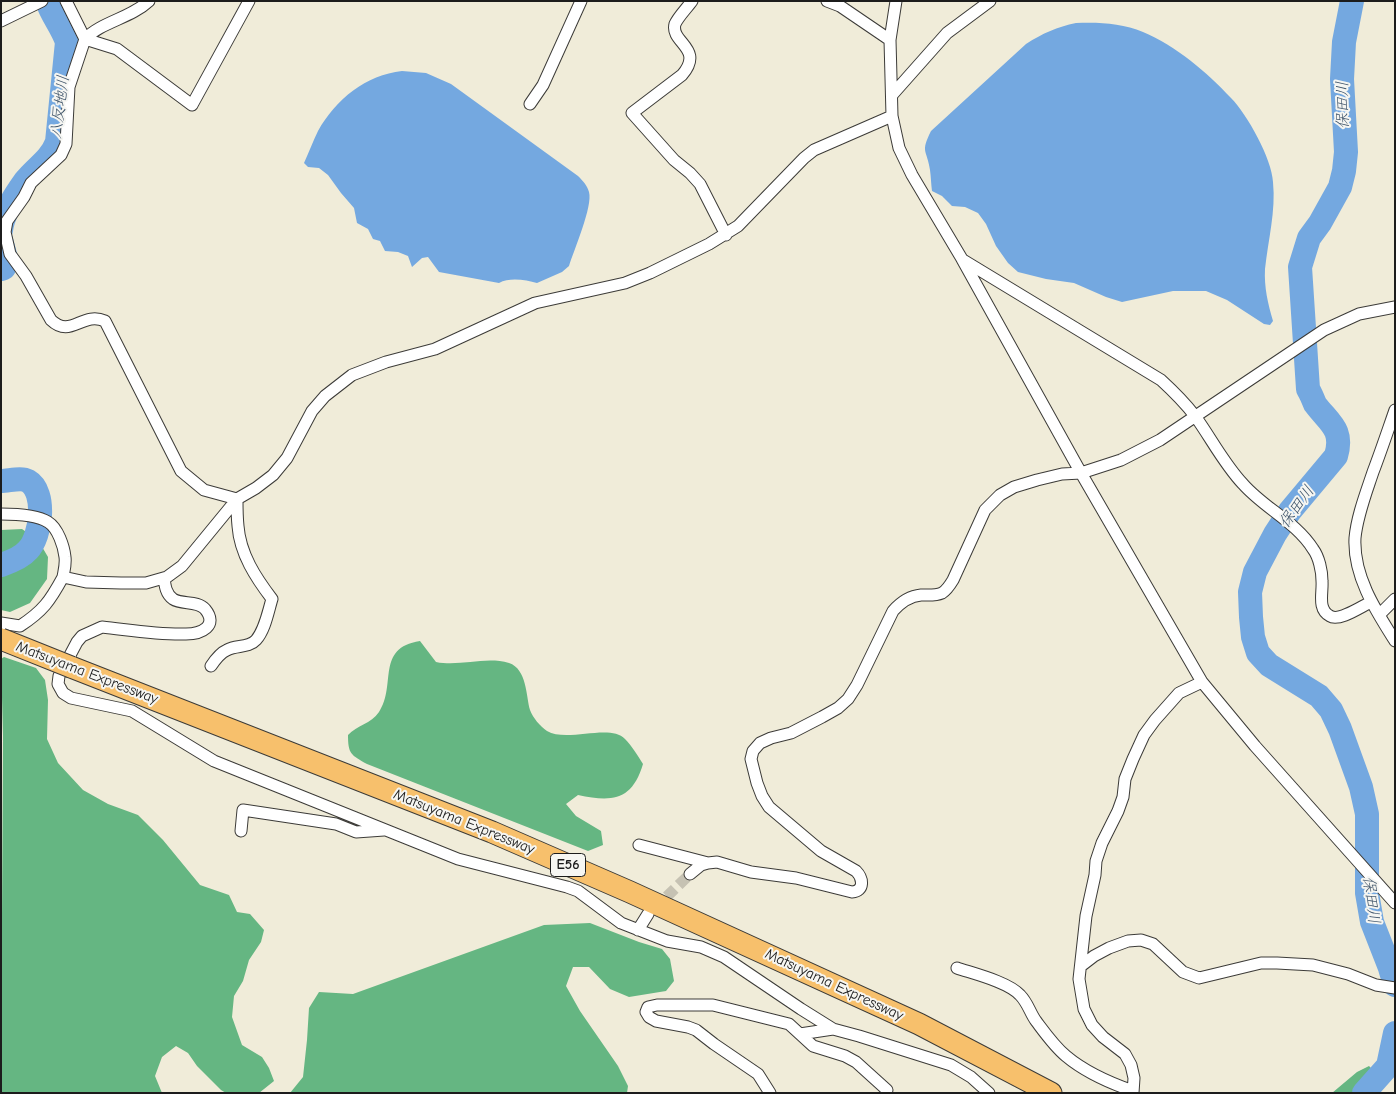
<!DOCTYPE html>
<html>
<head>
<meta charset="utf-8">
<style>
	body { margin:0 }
	#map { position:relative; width:1396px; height:1094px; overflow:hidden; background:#f0ecd9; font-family:"Comic Neue",sans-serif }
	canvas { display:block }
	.frame { position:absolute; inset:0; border:2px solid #1c1c1c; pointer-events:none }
</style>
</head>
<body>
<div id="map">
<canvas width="1396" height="1094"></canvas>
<div class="frame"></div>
</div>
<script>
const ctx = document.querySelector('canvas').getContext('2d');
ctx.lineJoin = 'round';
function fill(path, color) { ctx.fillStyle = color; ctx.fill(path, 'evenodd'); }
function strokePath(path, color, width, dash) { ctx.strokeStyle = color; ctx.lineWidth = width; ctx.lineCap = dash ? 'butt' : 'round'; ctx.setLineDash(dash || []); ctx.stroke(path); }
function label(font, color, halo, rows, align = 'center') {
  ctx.font = font + ' "Comic Neue","Klee One",sans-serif'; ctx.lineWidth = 4; ctx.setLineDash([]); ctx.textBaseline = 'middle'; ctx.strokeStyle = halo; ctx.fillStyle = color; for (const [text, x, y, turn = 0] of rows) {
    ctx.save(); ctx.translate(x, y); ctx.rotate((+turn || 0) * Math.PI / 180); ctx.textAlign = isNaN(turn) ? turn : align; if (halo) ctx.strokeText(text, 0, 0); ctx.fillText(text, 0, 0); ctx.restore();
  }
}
fill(new Path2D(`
	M 22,529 L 38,540 L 48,557 L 47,579 L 30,603 L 10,612 L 1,610 L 1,530 Z
	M 420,641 L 436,662 C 460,667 485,656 509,663 C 527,669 526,696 530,710 C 533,718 540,726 547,731 C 567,743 610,723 625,739 C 632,746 638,756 643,764 C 632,801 612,802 578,795 L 566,804 L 576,816 L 601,831 L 603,845 L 588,851 L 367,764 C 351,755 348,754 348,735 C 357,725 371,724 379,712 C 397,685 375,648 420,641 Z
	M 4,657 L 36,668 L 45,680 L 48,700 L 47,739 L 58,763 L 83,790 L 108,804 L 138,815 L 163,840 L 200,885 L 229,895 L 237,912 L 250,914 L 264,930 L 261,942 L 249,960 L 243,981 L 234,996 L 232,1017 L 242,1045 L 262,1057 L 269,1068 L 274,1081 L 259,1093 L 226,1093 L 221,1090 L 197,1066 L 188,1053 L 176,1046 L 162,1057 L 155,1076 L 162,1093 L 1,1093 L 3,736 L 1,659 Z
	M 590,923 L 639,942 L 662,949 L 670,959 L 674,981 L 666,991 L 629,997 L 610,989 L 589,967 L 573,967 L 566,986 L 580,1011 L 618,1066 L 628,1086 L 627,1093 L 290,1093 L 303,1077 L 307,1040 L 309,1008 L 319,992 L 353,994 L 544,925 Z
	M 1369,1066 L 1378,1075 L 1374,1093 L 1332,1093 L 1357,1072 Z`), '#65b682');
fill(new Path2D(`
	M 1076,23 C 1098,22 1122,23 1143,32 C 1176,46 1207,72 1231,98 C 1247,114 1272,159 1273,182 C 1276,211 1268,240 1265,269 C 1264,287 1268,304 1273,321 L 1270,325 L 1264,324 L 1227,300 L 1206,291 L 1173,291 L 1122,302 L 1106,297 L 1074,283 L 1046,279 L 1018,272 L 1008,263 L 996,246 L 986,224 L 978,213 L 965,207 L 952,206 L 942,196 L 932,191 C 931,184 931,177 930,170 C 927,149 920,153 931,131 L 1026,44 C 1043,33 1057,27 1076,23 Z
	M 402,71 L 426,73 L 451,84 L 578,176 C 583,181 587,185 589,192 C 593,206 574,250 569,266 L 562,272 L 537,283 C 526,280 510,277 499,283 L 439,272 L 428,257 L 422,258 L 412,267 L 408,256 L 398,252 L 385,251 L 380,241 L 373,239 L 368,229 L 357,223 L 354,208 L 341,193 L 328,175 L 319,168 L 308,167 L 304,163 C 309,152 313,141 318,131 C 336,99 366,75 402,71 Z`), '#74a8e0');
strokePath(new Path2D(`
	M 1352,1 L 1344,42 L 1342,79 L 1346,152 L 1344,171 L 1340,187 L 1320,223 L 1309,238 L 1300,267 L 1308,389 C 1311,394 1313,399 1315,404 C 1329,423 1344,429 1336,456 L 1290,511 L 1275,534 L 1255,572 L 1250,592 L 1251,617 L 1253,637 L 1258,653 L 1269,665 L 1319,696 L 1331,710 L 1340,729 L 1361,787 L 1367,814 L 1367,893 L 1372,922 L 1390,968 L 1395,985
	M 1,230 C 3,213 15,195 25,181 C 36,167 50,160 57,142 L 67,42 C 62,27 52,16 47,1
	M 1,240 L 7,262 L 4,268 L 1,269
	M 1,481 C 9,481 21,477 28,481 C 47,492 41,537 28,550 C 22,557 10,562 1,565
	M 1364,1093 L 1388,1066 L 1395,1033`), '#74a8e0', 24);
strokePath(new Path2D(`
	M 655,908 L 690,874`), '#c6c2b3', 11, [11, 5.5]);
const minor = new Path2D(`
	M 66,1 L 85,39 L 69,87 L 66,144 L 61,155 L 31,183 L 24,197 L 7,221 L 5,232 L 10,254 L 26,276 L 51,320 C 71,339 82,311 105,321 L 181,471 L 204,490 L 237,499
	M 149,1 C 131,18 101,22 85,39 L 117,49 L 192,105 L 249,1
	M 692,1 C 687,8 678,17 675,24 C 670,43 705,48 682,75 L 632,113 L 674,160 L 690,173 L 700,184 L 726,235
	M 827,1 L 840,6 L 890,40
	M 896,1 L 890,40 L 892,116 L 899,148 L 912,175 L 962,259 L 1081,473 L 1202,682 L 1255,746 L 1395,903
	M 1,21 L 42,1
	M 892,95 L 947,33 L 990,1
	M 530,104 L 543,85 L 581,1
	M 963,260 L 1161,380 C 1173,391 1185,403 1195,416 C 1211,438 1224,464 1243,484 C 1264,508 1296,522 1313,549 C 1319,557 1322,571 1322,581 C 1323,593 1317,609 1330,616 C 1339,622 1362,606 1371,602
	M 1395,410 C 1388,430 1381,451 1373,472 C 1366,493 1357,516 1355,538 C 1353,576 1376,611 1395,641
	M 1,514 C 14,514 37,515 48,522 C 58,528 64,547 65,557 C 66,564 64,571 63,577
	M 164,578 C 165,586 166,594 173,599 C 182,605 197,600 205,609 C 219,626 201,634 186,634 C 158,635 130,630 102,627 L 82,636 L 77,642 L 59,676 L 58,684 L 63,693 L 71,698 L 132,711 L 214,761 L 458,859 L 567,887 L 578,891 L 621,923 L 667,941 L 701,947 L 724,957 L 801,1009 L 833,1029 L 859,1036 L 951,1065 L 971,1077 L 989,1093
	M 1379,615 L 1395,599
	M 1,623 L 20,626 C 43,611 50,601 63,577 L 86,582 L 121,583 L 146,583 L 167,577 L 182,566 L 237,499 L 256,488 L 273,475 L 287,458 L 312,411 L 325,396 L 352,375 L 386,362 L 435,349 L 535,303 L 625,283 L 650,273 L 709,244 L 738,226 L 804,158 L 814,150 L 892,116
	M 211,666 C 215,660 220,653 227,650 C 236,645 249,648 256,640 C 265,630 268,612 272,599 C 256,578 240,554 238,526 C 237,517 237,508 237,499
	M 241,831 L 243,810 L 336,824 L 356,832 L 384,830
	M 639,845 L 708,863
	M 690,874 L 701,865 L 708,863 L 717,862 L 751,872 L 796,878 L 852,892 C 865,891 863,878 856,871 L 821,851 L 769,807 L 762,796 L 757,783 L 751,759 L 753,751 L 760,743 L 771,738 L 791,733 L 822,717 L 838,708 L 848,699 L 857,685 L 893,611 C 900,603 910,596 921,595 C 928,595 935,596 942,593 C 947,590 950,585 953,580 L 985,510 L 1000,495 L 1014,487 L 1037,480 L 1062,474 L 1081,473 L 1121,460 L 1160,440 L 1324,330 L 1359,314 L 1395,307
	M 638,930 L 648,914
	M 1081,966 L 1094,956 L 1109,948 L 1128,941 L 1141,940 L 1153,944 L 1183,972 L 1199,978 L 1261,963 L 1277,963 L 1313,965 L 1348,974 L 1376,985 L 1395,988
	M 957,968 C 975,974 1008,982 1020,995 C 1028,1003 1030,1013 1036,1021 C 1045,1033 1054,1046 1066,1056 C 1085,1072 1110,1083 1133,1091
	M 800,1034 L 833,1029
	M 770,1093 L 758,1074 L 714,1044 L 696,1030 L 688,1027 L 656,1021 L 649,1017 L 646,1012 L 648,1007 L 657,1005 L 713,1005 L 789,1024 L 813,1046 L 845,1056 L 856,1062 L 887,1090
	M 1133,1093 L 1134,1078 L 1131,1065 L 1125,1054 L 1103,1037 L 1092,1025 L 1084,1009 L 1079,979 L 1086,916 L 1095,875 L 1096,861 L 1102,843 L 1118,811 L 1123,797 L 1125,779 L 1133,759 L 1144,735 L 1155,720 L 1179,693 L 1202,682`);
const motorway = new Path2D(`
	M 71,667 L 492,832 L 630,892 L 919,1024 L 1051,1093`);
strokePath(minor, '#3c3b38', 13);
strokePath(motorway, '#3c3b38', 23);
strokePath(minor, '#fff', 11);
strokePath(motorway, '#f7c06c', 21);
const motorwayBridge = new Path2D(`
	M 1,639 L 71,667`);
strokePath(motorwayBridge, '#3c3b38', 23, []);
strokePath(motorwayBridge, '#f7c06c', 21);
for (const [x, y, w] of [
	[568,865,35]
]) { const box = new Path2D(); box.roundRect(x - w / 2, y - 11.5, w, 23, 4); ctx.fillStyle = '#f6f6f2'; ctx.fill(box); strokePath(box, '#1c1c1c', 1); }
label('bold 14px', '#1c1c1c', null, [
	["E56",568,865]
]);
label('15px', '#1c1c1c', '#f6f6f2', [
	["Matsuyama Expressway",87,673,21],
	["Matsuyama Expressway",464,822,22],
	["Matsuyama Expressway",834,985,25]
]);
label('italic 16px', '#3f546a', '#f6f6f2', [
	["保田川",1343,105,-91],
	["八反地川",60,107,-83],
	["保田川",1297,507,-54],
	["保田川",1371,900,83]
]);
</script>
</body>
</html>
